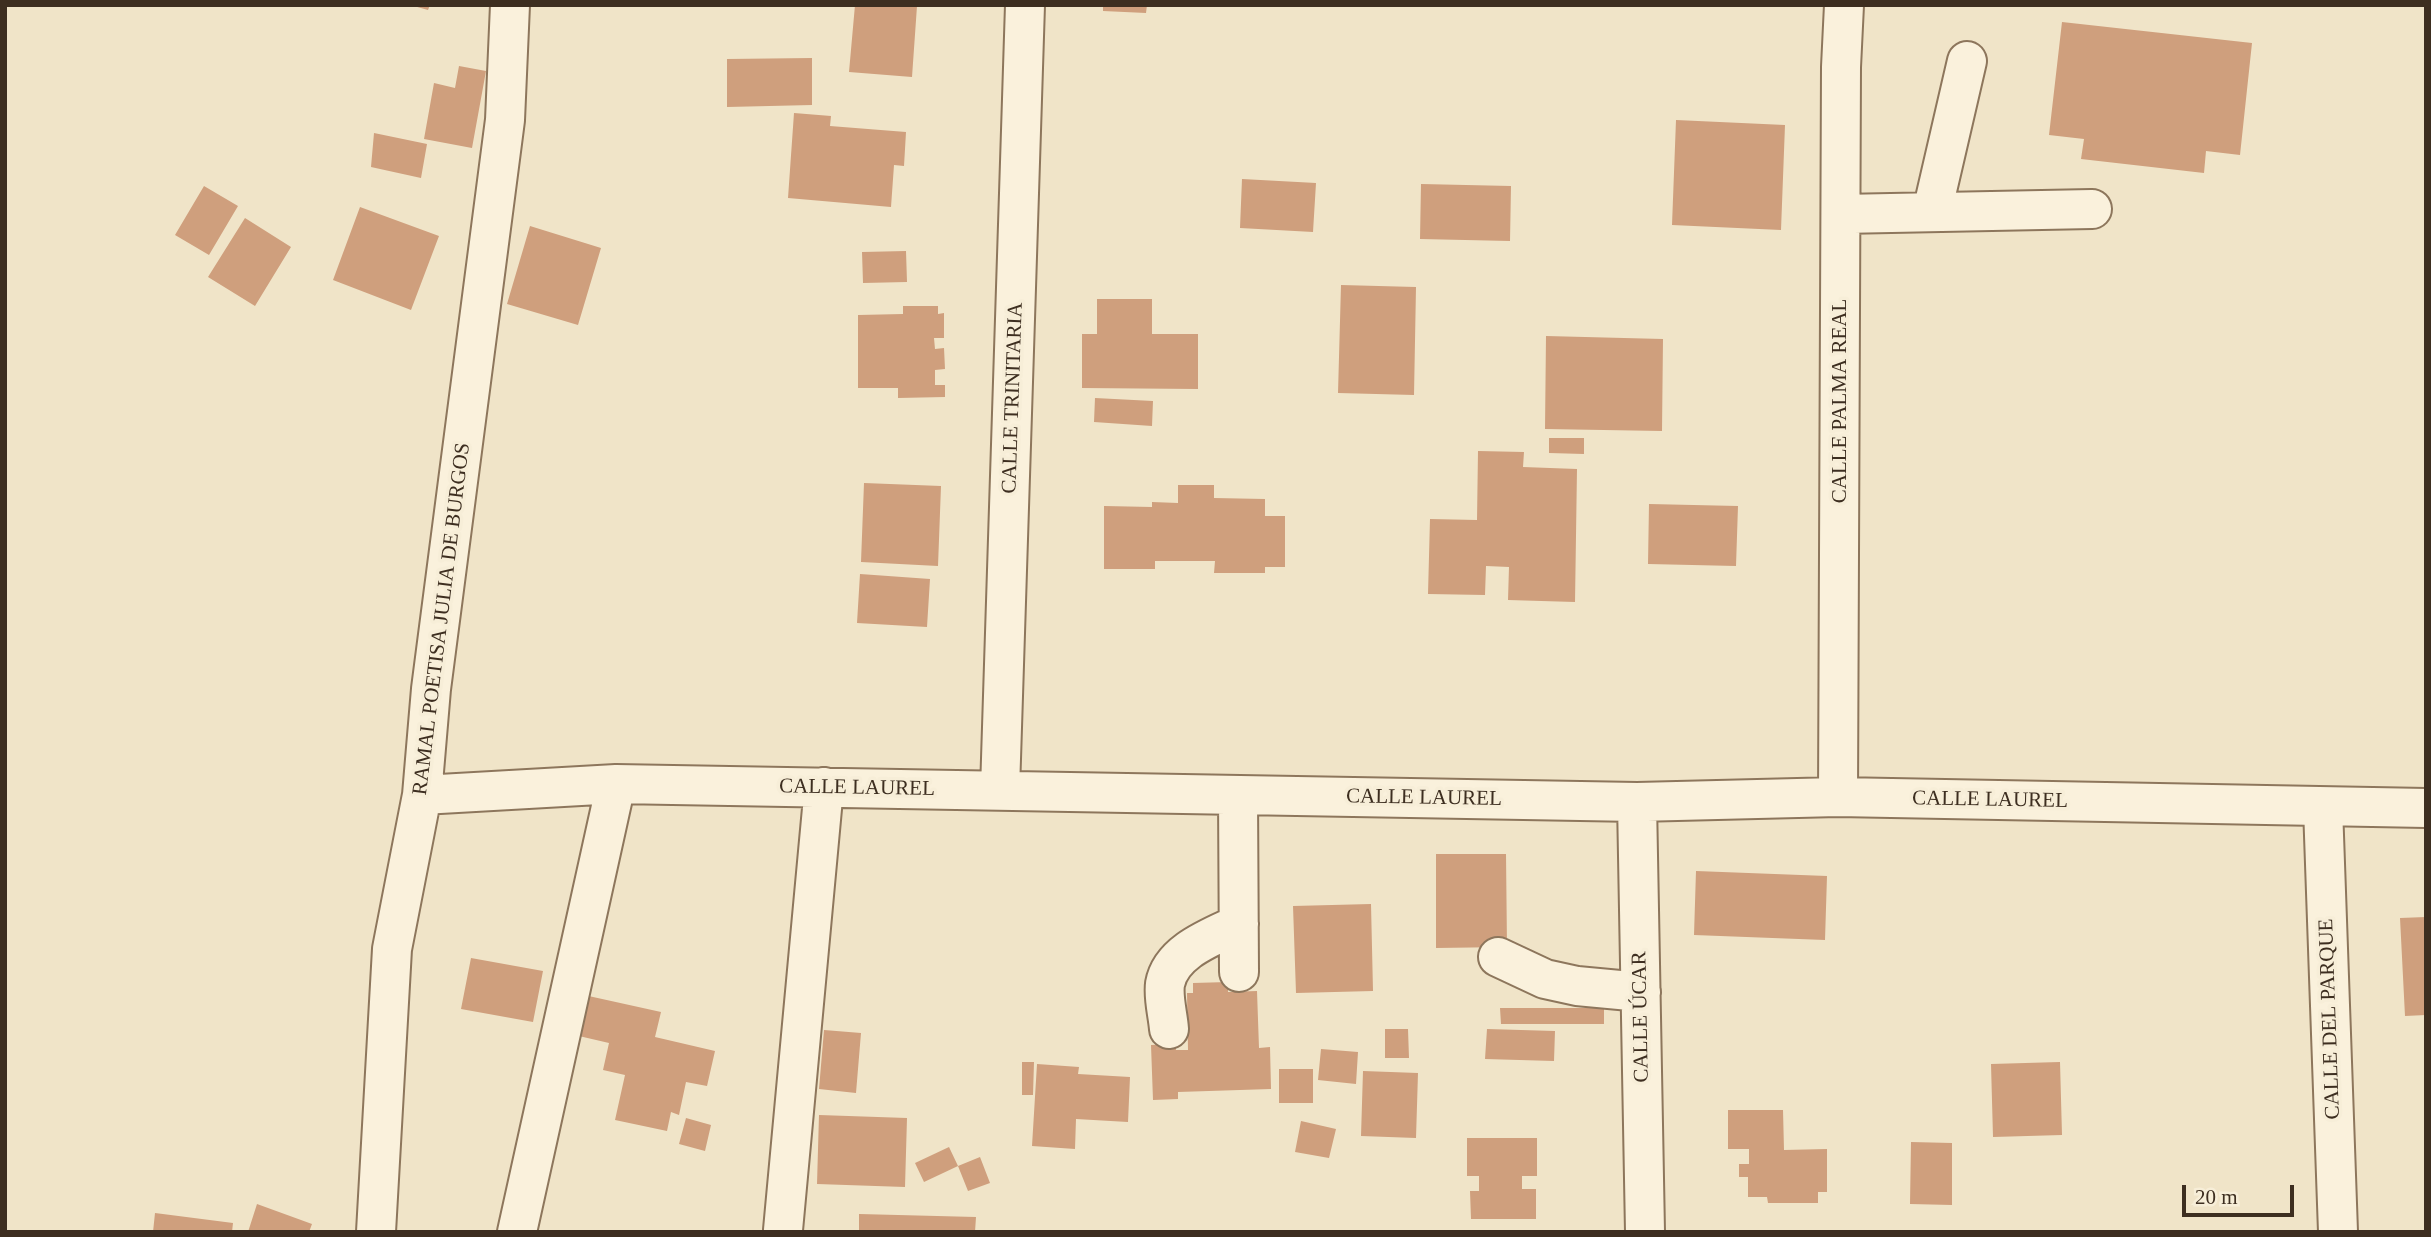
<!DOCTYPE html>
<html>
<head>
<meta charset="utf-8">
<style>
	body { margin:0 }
	#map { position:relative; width:2431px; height:1237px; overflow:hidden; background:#f0e4c8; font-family:"Times New Roman",serif }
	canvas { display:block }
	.frame { position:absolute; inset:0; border:7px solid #3d2e20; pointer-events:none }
	.scale { position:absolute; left:2182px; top:1185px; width:112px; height:32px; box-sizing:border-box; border:4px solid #3d2e20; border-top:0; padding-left:9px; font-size:21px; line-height:24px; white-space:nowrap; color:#3d2e20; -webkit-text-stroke:5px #f7eed8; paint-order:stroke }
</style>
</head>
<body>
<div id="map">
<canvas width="2431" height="1237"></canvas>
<div class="frame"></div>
<div class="scale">20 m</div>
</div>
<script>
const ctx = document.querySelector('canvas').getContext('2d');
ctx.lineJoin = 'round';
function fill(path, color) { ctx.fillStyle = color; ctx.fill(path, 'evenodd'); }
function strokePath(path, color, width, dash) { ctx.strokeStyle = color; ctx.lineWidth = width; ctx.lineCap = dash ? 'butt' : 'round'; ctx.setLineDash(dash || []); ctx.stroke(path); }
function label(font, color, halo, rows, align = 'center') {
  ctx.font = font + ' "Times New Roman",serif'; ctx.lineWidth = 7; ctx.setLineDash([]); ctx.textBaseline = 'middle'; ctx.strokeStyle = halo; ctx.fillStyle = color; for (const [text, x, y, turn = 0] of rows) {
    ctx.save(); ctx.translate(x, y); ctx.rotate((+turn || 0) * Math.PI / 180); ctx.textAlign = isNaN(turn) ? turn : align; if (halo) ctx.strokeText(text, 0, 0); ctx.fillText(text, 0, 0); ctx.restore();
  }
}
fill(new Path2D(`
	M 410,5 L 430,5 L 428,10 Z
	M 855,5 L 917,6 L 912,77 L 849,72 Z
	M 1103,5 L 1147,5 L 1146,13 L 1103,11 Z
	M 2062,22 L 2252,43 L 2240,155 L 2206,151 L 2204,173 L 2081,159 L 2084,139 L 2049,135 Z
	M 812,58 L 812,105 L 727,107 L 727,59 Z
	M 459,66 L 486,71 L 472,148 L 424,139 L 434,83 L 455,88 Z
	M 794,113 L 831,116 L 830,126 L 906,132 L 904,166 L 894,165 L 891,207 L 788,198 Z
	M 1676,120 L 1785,125 L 1781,230 L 1672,225 Z
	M 374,133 L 427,144 L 421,178 L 371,167 Z
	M 1242,179 L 1316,183 L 1313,232 L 1240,228 Z
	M 1421,184 L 1511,186 L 1510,241 L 1420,239 Z
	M 204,186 L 238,206 L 209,255 L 175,235 Z
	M 360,207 L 439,236 L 411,310 L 333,280 Z
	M 245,218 L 291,247 L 255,306 L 208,277 Z
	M 530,226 L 601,248 L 578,325 L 507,304 Z
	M 906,251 L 907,282 L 863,283 L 862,252 Z
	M 1341,285 L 1416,287 L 1414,395 L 1338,393 Z
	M 1097,299 L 1152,299 L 1152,334 L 1198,334 L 1198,389 L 1082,388 L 1082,334 L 1097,334 Z
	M 903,306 L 938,306 L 938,314 L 944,313 L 944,338 L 934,338 L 935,349 L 944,348 L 945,369 L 935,370 L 935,385 L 945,385 L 945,397 L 898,398 L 898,388 L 858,388 L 858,315 L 903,314 Z
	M 1546,336 L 1663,339 L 1662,431 L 1545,429 Z
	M 1095,398 L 1153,401 L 1152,426 L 1094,422 Z
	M 1549,438 L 1584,438 L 1584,454 L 1549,453 Z
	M 1478,451 L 1524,452 L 1523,467 L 1577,469 L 1575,602 L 1508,600 L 1509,567 L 1486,566 L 1485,595 L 1428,594 L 1430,519 L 1477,520 Z
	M 864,483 L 941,486 L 938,566 L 861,562 Z
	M 1178,485 L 1214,485 L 1214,498 L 1265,499 L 1265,516 L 1285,516 L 1285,567 L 1265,567 L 1265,573 L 1214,573 L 1215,561 L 1155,561 L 1155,569 L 1104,569 L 1104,506 L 1152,507 L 1152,502 L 1178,503 Z
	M 1649,504 L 1738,506 L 1736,566 L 1648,564 Z
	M 860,574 L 930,579 L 927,627 L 857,623 Z
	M 1436,854 L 1506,854 L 1507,947 L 1436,948 Z
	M 1696,871 L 1827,876 L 1825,940 L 1694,935 Z
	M 1371,904 L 1373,991 L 1296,993 L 1293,906 Z
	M 2426,917 L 2426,1015 L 2405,1016 L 2400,918 Z
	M 471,958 L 543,971 L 533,1022 L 461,1009 Z
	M 1228,982 L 1228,992 L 1257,991 L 1259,1048 L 1270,1047 L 1271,1089 L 1178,1092 L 1178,1099 L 1153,1100 L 1151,1045 L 1176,1044 L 1176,1050 L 1188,1050 L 1187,993 L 1193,993 L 1193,983 Z
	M 575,993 L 661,1012 L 655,1037 L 715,1051 L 707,1086 L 686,1082 L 679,1115 L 671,1112 L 667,1131 L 615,1120 L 625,1075 L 603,1070 L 609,1043 L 566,1033 Z
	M 1500,1008 L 1604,1008 L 1604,1024 L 1501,1024 Z
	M 1385,1029 L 1408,1029 L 1409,1058 L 1385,1058 Z
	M 1487,1029 L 1555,1031 L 1554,1061 L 1485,1059 Z
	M 824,1030 L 861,1033 L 856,1093 L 819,1089 Z
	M 1321,1049 L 1358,1052 L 1356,1084 L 1318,1080 Z
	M 1022,1062 L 1034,1062 L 1033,1095 L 1022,1095 Z
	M 2060,1062 L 2062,1135 L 1993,1137 L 1991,1064 Z
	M 1037,1064 L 1079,1067 L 1078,1074 L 1130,1077 L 1128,1122 L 1076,1119 L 1075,1149 L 1032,1146 Z
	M 1279,1069 L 1313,1069 L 1313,1103 L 1279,1103 Z
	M 1363,1071 L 1418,1073 L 1416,1138 L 1361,1136 Z
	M 1728,1110 L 1783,1110 L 1784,1150 L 1827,1149 L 1827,1192 L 1818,1192 L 1818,1203 L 1768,1203 L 1767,1197 L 1748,1197 L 1748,1177 L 1739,1177 L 1739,1164 L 1749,1164 L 1749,1149 L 1728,1149 Z
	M 819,1115 L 907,1118 L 905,1187 L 817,1184 Z
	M 686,1118 L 711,1125 L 705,1151 L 679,1144 Z
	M 1301,1121 L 1336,1129 L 1329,1158 L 1295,1152 Z
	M 1467,1138 L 1537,1138 L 1537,1176 L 1522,1176 L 1522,1189 L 1536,1189 L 1536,1219 L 1471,1219 L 1470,1191 L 1479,1191 L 1479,1176 L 1467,1176 Z
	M 1911,1142 L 1952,1143 L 1952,1205 L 1910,1204 Z
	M 949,1147 L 958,1166 L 924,1182 L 915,1163 Z
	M 980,1157 L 990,1183 L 968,1191 L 958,1166 Z
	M 257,1204 L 312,1224 L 309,1232 L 248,1232 Z
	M 155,1213 L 233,1223 L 232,1232 L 153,1232 Z
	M 859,1214 L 976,1217 L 975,1232 L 859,1232 Z`), '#cf9f7d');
const minor = new Path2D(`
	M 1932,212 L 1967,61
	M 1841,214 L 2092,209
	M 1000,790 L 1025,5
	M 422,795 L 616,784 L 1637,802 L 1838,797 L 2426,808
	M 1238,795 L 1239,972
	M 1838,797 L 1841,67 L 1844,5
	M 1637,802 L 1645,1232
	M 2323,807 L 2338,1232
	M 1498,957 L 1545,979 L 1577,986 L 1641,992
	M 1169,1029 C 1168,1015 1163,998 1165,984 C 1171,951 1212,937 1239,924
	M 783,1230 L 824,787
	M 376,1232 L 392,949 L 422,795 L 431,689 L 505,120 L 510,5
	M 517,1232 L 616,784`);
strokePath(minor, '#8d765c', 42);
strokePath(minor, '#faf1dc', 38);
label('21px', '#3d2e20', '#f7eed8', [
	["CALLE TRINITARIA",1013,398,-88],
	["CALLE PALMA REAL",1840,401,-90],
	["RAMAL POETISA JULIA DE BURGOS",442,619,-83],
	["CALLE LAUREL",857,788,1],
	["CALLE LAUREL",1424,798,1],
	["CALLE LAUREL",1990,800,1],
	["CALLE ÚCAR",1641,1017,-91],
	["CALLE DEL PARQUE",2330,1019,-92]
]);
</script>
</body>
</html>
